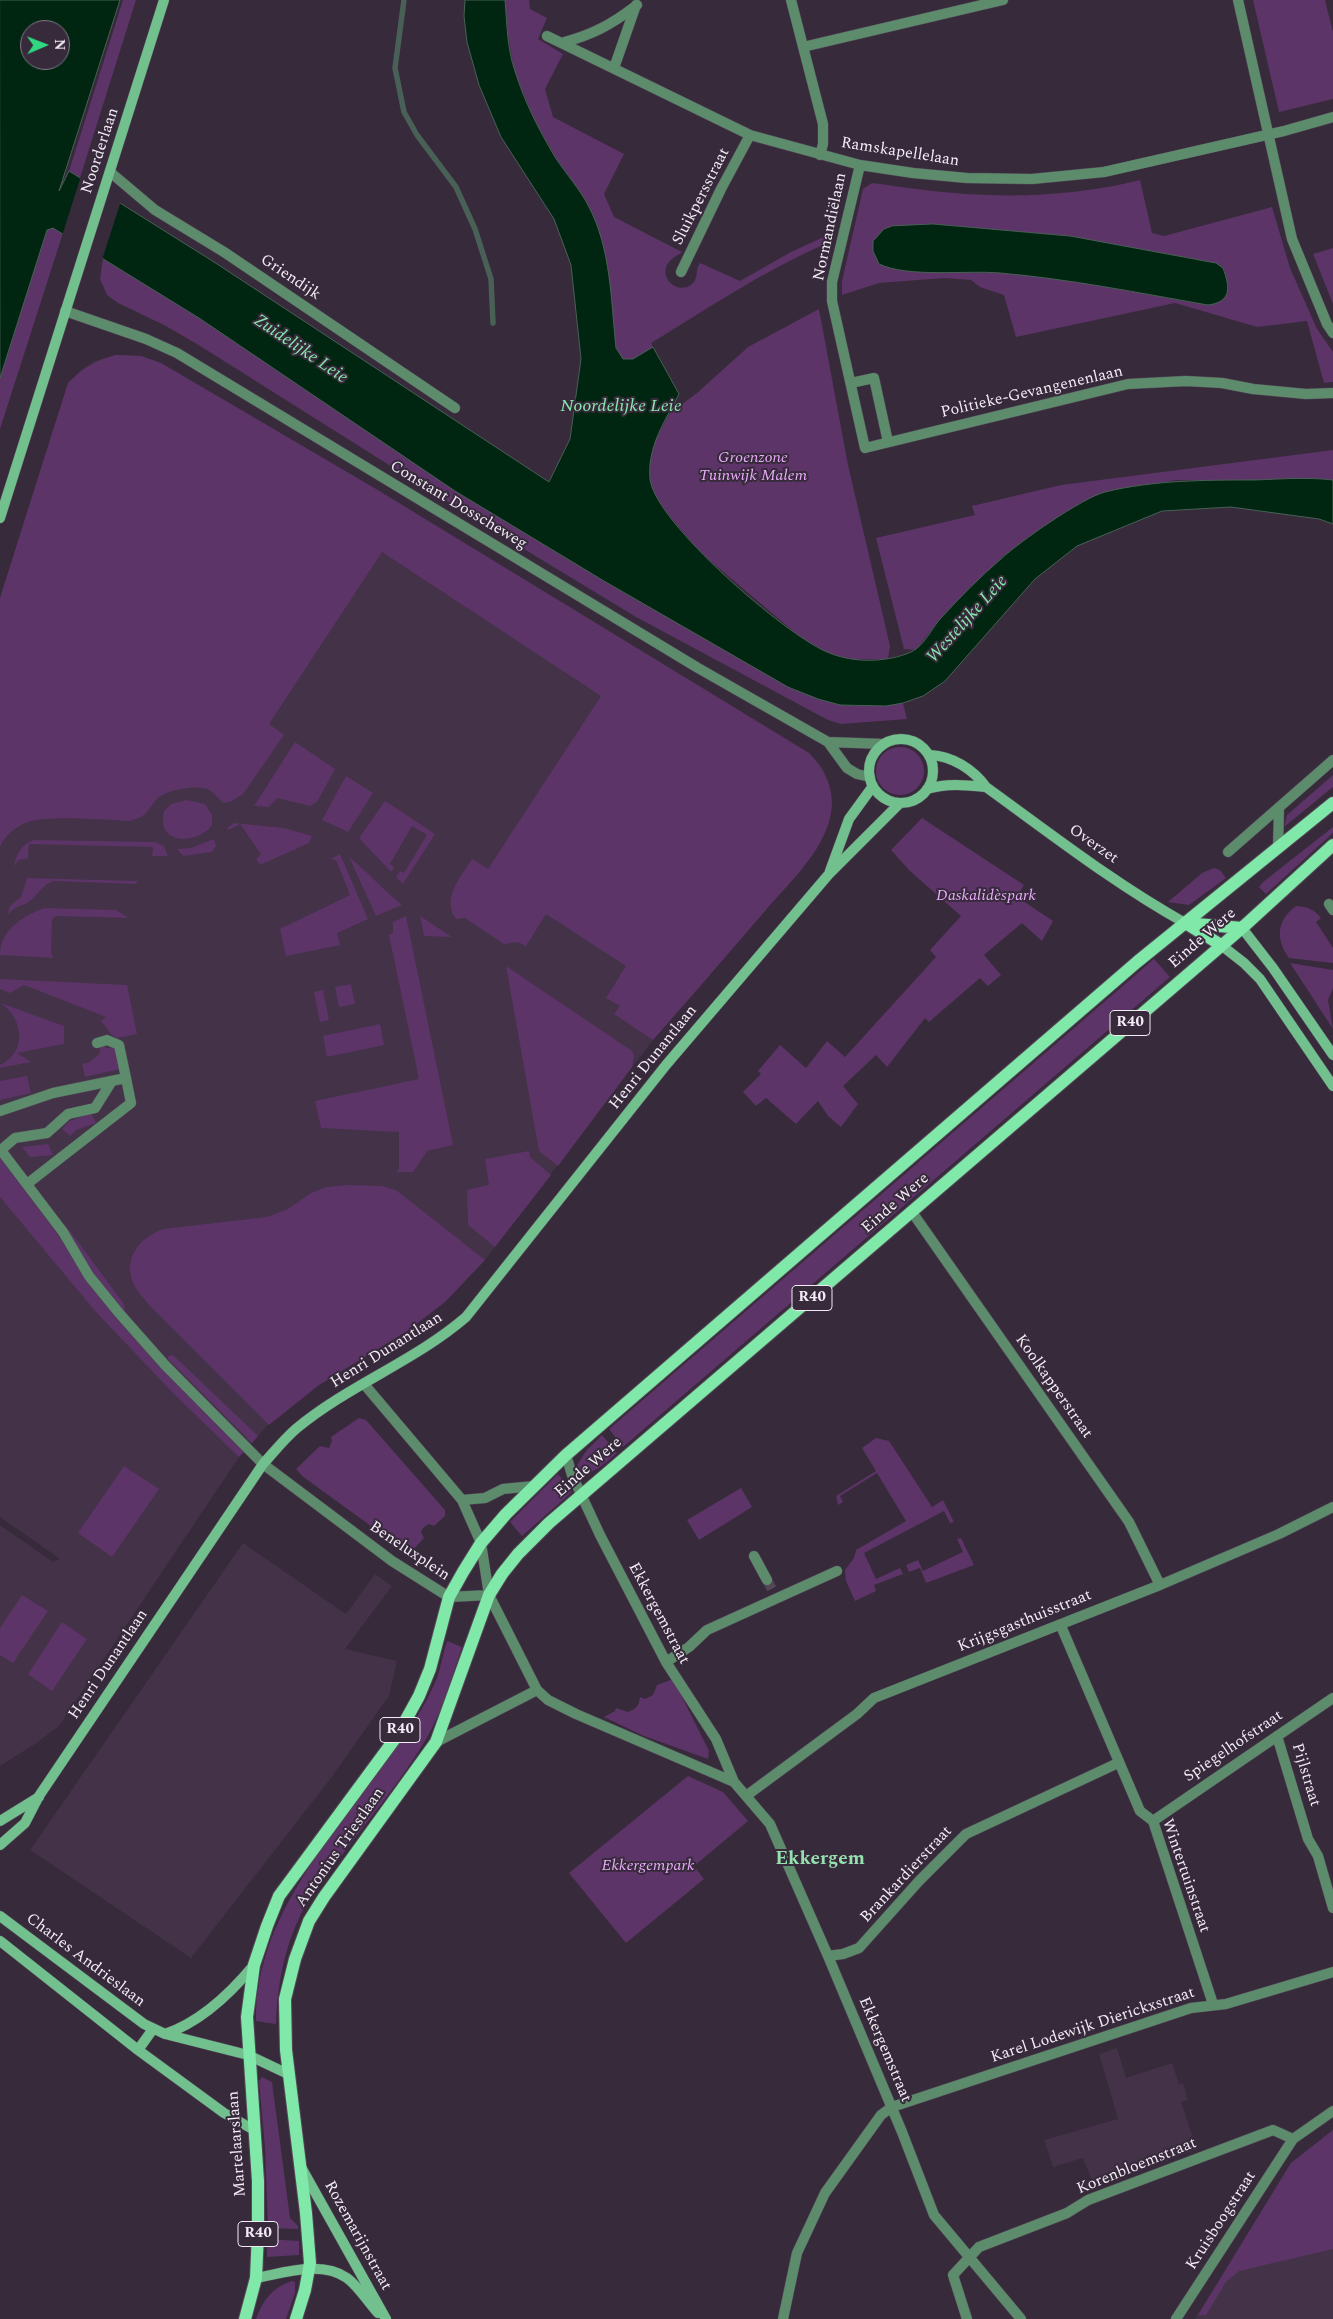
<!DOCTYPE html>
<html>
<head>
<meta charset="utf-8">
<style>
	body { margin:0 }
	#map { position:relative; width:1333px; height:2319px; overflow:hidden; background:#372a3b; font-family:Spectral,serif }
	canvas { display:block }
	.north { position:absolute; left:20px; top:20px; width:50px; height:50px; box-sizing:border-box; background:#372a3b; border:1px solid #827786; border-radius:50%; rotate:89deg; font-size:14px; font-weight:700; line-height:20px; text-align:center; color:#f3ebf6 }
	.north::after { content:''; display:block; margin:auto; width:18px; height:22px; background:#30d882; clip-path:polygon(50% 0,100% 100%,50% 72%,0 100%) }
</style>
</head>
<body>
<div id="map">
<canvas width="1333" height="2319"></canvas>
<div class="north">N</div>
</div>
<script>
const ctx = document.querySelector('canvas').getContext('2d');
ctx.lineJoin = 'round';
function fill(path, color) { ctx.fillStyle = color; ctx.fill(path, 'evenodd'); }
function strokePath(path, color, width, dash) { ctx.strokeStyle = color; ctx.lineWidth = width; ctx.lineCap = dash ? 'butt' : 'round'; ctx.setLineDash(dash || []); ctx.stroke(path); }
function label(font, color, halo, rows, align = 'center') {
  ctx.font = font + ' Spectral,serif'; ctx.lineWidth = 4; ctx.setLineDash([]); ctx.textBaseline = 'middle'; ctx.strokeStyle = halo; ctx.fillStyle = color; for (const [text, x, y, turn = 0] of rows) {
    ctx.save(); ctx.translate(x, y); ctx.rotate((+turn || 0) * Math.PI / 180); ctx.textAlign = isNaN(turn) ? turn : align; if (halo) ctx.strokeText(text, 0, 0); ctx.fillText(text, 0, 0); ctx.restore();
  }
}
fill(new Path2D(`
	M 116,355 L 141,356 L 161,363 L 376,489 L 809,753 L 822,767 L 828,781 L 832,805 L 828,826 L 808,860 L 653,1040 L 485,1260 L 445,1302 L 407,1331 L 319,1385 L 268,1425 L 239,1457 L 59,1726 L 35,1744 L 0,1766 L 0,1525 L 53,1562 L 60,1559 L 0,1517 L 0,598 L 68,383 L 81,370 L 95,361 Z
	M 243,1543 L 346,1614 L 375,1574 L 392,1586 L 345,1649 L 397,1661 L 389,1696 L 331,1778 L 191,1958 L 30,1850 Z
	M 1117,2048 L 1126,2078 L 1172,2063 L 1179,2084 L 1183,2083 L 1188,2100 L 1181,2102 L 1197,2149 L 1095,2188 L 1083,2158 L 1053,2167 L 1044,2140 L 1118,2119 L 1099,2054 Z
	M 1333,2130 L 1333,2319 L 1195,2319 L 1291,2163 Z`), '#433248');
fill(new Path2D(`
	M 123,0 L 136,0 L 80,178 L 69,171 Z
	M 505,0 L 529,0 L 530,9 L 547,18 L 538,39 L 563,54 L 545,89 L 553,117 L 624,154 L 604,194 L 614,217 L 682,252 C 677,256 670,259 667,265 C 660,280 679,295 692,284 C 699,278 695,269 700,263 L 740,281 L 791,252 L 830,234 L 828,243 C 766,269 709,308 651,343 L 653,347 L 633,359 L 623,359 L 616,348 L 607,263 L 556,158 L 534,119 L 514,70 L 508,34 Z
	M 1253,0 L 1325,0 L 1333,32 L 1333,99 L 1279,112 Z
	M 1140,180 L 1152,233 L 1164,236 L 1272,207 L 1290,268 L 1317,329 L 1333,352 L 1333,382 L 1324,383 L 1307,321 L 1257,327 L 1175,303 L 1016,337 L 1004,295 L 980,287 L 971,280 L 945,278 L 879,283 L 842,295 L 842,281 L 863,189 L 872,183 C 903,187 935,192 966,194 C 1024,198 1084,194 1140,180 ZM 933,224 L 1070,236 L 1208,305 C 1139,293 1070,279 1000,273 C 967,271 907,277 879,264 L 884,229 L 893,226 Z
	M 53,228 L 63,233 L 0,429 L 0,378 L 47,230 Z
	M 1333,248 L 1333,304 L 1313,254 Z
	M 103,258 L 199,318 L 455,491 L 604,581 L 788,687 C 831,705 856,710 903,703 L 907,719 L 841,724 L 828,720 L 636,617 L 481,523 L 197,344 L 164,325 L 118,303 L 107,295 L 100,279 Z
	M 819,309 L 848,465 L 890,646 L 888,659 L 850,659 L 828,653 L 799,636 L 701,553 L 672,519 L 655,496 L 650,481 L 650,460 L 655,441 L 669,414 L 697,393 L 748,347 Z
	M 116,355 L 141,356 L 161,363 L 376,489 L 809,753 C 828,773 838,797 828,825 C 817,858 787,885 765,911 C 728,954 691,997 653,1040 L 614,1014 L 620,1006 L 606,998 L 626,966 L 546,914 L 526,946 L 518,942 L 504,944 L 465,918 L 456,919 C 441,898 461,877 472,859 L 488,869 L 601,696 L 382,552 L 269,724 L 284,735 L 243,794 L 230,802 L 224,803 C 218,799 215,793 209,790 C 196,784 165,790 156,800 C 146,813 146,817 129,821 C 105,820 48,815 28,822 C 15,827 5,835 0,847 L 0,598 L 68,383 C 83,368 96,360 116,355 Z
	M 1333,450 L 1333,480 L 1176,480 L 1103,493 L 1071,509 L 1002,557 L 939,620 L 916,650 L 904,649 L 876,538 L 975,515 L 972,506 L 1061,485 Z
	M 295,742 L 335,769 L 317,802 L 310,806 L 277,798 L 269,807 L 254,806 Z
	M876 771a24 24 0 1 1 48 0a24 24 0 1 1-48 0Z
	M 1333,775 L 1333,787 L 1284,827 L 1287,815 Z
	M 346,776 L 373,793 L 348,832 L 322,820 Z
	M 186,800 L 205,804 L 212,815 L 212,825 C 200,844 155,847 164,811 L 171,804 Z
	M 385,801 L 435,834 L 403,884 L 396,877 L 400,871 L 404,873 L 427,835 L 412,826 L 390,864 L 394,867 L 391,872 L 359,838 Z
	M 922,818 L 1024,885 L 1017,897 L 1053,921 L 1042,941 L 1022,923 L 984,955 L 1001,975 L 988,986 L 980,978 L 929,1022 L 925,1018 L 887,1067 L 876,1055 L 843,1086 L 858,1104 L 841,1127 L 828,1116 L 818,1101 L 796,1124 L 766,1098 L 756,1106 L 743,1092 L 761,1074 L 758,1071 L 780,1045 L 806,1068 L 827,1041 L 845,1057 L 936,957 L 930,950 L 961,916 L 910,871 L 891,850 Z
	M 234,823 L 284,828 L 312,836 L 309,843 L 260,865 L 256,859 L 261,854 L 240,824 L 229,830 L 227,828 Z
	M 1333,827 L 1333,833 L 1266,894 L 1259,887 L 1263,882 Z
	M 214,839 L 216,846 L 212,852 L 183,856 L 177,849 L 191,848 Z
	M 34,840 L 155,842 L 164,846 L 168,856 L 152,856 L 153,847 L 29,844 L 28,858 L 18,860 L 14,867 C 16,855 21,844 34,840 Z
	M 340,854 L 368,919 L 337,933 L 340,945 L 286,956 L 280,929 L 350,895 L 336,860 L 331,859 Z
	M 349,857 C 368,872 383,890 402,905 L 376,916 Z
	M 1214,868 L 1220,870 L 1226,878 L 1189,905 L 1168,902 L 1202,873 Z
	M 27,878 L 138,881 L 136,884 L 53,881 C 43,885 38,894 31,900 C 24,907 17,903 7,916 L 10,906 L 21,897 Z
	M 1296,906 C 1308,907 1314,909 1321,918 L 1316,922 L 1333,948 L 1333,963 L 1289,958 C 1275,939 1277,920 1296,906 Z
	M 44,908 L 116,910 L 128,918 L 56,916 L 52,919 L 51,954 L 54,958 L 0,955 C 0,930 23,916 44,908 Z
	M 406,916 L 453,1145 L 427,1151 L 413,1172 L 396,1172 L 399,1169 L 399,1132 L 321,1128 L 315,1101 L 419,1079 L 389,935 L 393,933 L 393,922 Z
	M 420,916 L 452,937 L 424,936 Z
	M 1154,959 L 1170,977 L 623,1447 L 609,1429 Z
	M 1290,963 L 1333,970 L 1333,988 L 1328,1000 L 1333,1029 Z
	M 506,966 L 632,1051 L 634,1056 L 632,1067 L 558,1166 L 539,1151 Z
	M 0,979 L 127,985 L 137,1034 L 117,1038 L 112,1035 L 101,1021 L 106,1017 L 24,985 L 10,993 L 0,989 Z
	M 351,984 L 355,1004 L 339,1007 L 335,987 Z
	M 323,990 L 329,1020 L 320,1022 L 314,992 Z
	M 1,1003 L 64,1026 L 64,1044 L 17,1053 L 31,1062 L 0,1068 L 0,1065 C 28,1052 23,1019 1,1003 Z
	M 380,1024 L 384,1045 L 327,1057 L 323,1036 Z
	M 101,1044 L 106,1048 L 116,1048 L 120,1069 L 85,1077 L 82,1064 L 90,1062 L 99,1054 Z
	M 27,1076 L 31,1093 L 0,1100 L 0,1081 Z
	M 91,1113 L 96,1123 L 76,1130 L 70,1136 L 62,1129 L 70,1121 Z
	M 48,1144 L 53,1155 L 30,1157 L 22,1147 Z
	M 529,1151 L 530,1157 L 551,1175 L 495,1247 L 468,1225 L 467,1190 L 489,1185 L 485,1159 Z
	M 0,1158 L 58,1235 L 85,1279 L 115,1317 L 161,1368 L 244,1452 L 239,1457 L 173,1393 L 96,1312 L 0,1197 Z
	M 348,1185 L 382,1186 L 396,1190 L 485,1260 L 445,1302 L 407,1331 L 319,1385 L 269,1425 L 148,1304 C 144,1298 137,1292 134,1285 C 122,1259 139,1238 163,1229 L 267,1217 L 288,1209 L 311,1193 L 327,1187 Z
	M 64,1223 L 124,1304 L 125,1311 L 123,1312 L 90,1273 Z
	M 173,1355 L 258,1436 L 252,1443 L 168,1359 L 168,1356 Z
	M 359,1418 L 366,1420 L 445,1510 L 445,1516 L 434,1526 L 429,1524 L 423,1528 L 421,1532 L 424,1538 L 412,1551 L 404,1550 L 302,1476 L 296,1469 L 320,1446 L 329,1448 L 332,1441 L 331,1437 Z
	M 602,1435 L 617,1453 C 608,1461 591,1478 578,1472 L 576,1467 L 586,1451 Z
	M 876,1438 L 889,1441 L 932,1507 L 943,1500 L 954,1522 L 950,1523 L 944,1511 L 864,1553 L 876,1579 L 900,1568 L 903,1574 L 874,1585 L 876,1591 L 855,1601 L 846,1581 L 845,1570 L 854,1558 L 856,1550 L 906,1521 L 877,1473 L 840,1496 L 843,1502 L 838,1505 L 836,1496 L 876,1471 L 862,1448 Z
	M 124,1466 L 159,1489 L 112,1557 L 78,1533 Z
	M 558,1474 L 572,1492 L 522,1536 L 510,1522 Z
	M 741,1488 L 752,1507 L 699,1540 L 687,1520 Z
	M 961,1538 L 974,1565 L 926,1583 L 920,1568 L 909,1572 L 906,1565 L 918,1560 L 923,1571 L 963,1552 L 957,1539 Z
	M 22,1595 L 48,1611 L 13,1663 L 0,1655 L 0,1628 Z
	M 62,1622 L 87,1639 L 52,1691 L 28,1674 Z
	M 447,1641 L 462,1647 C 451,1681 440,1719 420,1749 C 397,1786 368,1820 342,1855 C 327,1874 311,1893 301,1914 C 284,1948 277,1987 276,2024 L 256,2021 C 255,1916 334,1836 390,1756 C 408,1732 426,1705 437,1678 C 441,1666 443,1653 447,1641 Z
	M 673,1679 L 709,1751 L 708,1759 L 644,1736 L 604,1717 L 615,1711 L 616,1708 L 628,1712 C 636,1709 639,1706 640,1697 L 645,1699 L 653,1695 L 657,1685 Z
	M 688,1776 L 723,1792 L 748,1821 L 694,1866 L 704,1879 L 626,1943 L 569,1873 Z
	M 262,2077 L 272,2082 L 290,2218 L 298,2226 L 298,2229 L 268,2228 L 265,2147 L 259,2081 Z
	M 1333,2130 L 1333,2249 L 1239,2271 L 1226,2282 L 1206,2315 L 1198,2315 L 1291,2163 Z
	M 267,2239 L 299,2241 L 299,2255 L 267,2257 Z
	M 292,2281 L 295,2282 L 295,2293 L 286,2319 L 256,2319 C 263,2300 272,2288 292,2281 Z`), '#5c3467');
const water = new Path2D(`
	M 0,0 L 120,0 L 59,191 L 69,171 L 214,262 L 549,482 L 570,439 L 581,359 L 571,265 L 554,219 L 501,137 L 479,85 L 467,42 L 464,16 L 465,0 L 505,0 C 507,23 507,49 515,71 C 524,101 539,130 555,157 C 566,174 580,189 589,207 C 611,249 611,301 616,348 L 623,359 L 633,359 L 653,347 L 679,394 C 665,421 647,447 650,479 C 655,523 786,635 827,652 C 845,660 867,662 886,659 C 894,658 910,654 916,649 C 927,641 933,626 942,617 C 960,597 980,577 1001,559 C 1019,542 1082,498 1105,492 C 1154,480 1205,480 1255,480 C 1281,479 1307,477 1333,480 L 1333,524 L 1319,519 L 1231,507 L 1162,511 L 1077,546 L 1035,579 L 945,681 L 923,696 L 903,703 L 886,706 L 840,705 L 818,699 L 788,687 L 604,581 L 455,491 L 199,318 L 53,228 L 47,230 L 0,378 ZM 30,30 L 60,30 L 60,60 L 30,60 Z
	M 933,224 L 1070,236 L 1216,263 L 1223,268 C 1230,287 1232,302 1208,305 C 1139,293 1070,279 1000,273 C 966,270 909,278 879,264 L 873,251 L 873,241 L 884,229 L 892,226 Z`);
fill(water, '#002511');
strokePath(water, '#496056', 1);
fill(new Path2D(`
	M 81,176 L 121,201 L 102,260 L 62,236 Z`), '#372a3b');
strokePath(new Path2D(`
	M 404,0 L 395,68 L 404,112 L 417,135 L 456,187 L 475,229 L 491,279 L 493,323`), '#496056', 5.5);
strokePath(new Path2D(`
	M 767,1580 L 774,1593`), '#534757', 10, [10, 5]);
const street = new Path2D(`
	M 791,0 L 823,124 L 823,144 L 820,155
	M 1238,0 L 1292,239 L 1327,324 L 1333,333
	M 547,36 L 750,135 L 860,165 L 913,173 L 967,178 L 1032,179 L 1104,172 L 1284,131 L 1333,117
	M 561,43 C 592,35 611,25 637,5
	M 803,47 L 1003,0
	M 614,68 L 636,5
	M 860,165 L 832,282 L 832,301 L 865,448 L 1128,384 L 1186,381 L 1222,383 L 1253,389 L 1306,394 L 1333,393
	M 110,172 L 155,210 L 224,252 L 455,408
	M 681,272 L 721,189 L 750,135
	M 65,311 L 146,339 L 177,353 L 698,668 L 828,742 L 847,768 L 857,774 L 870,777
	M 851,383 L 874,378 L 888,442
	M 828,742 L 884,744
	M 1278,848 L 1279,807
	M 1228,852 L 1333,760
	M 1329,904 L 1333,910
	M 0,1111 L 53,1093 L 126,1078 L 119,1045 L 107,1040 L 97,1043
	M 0,1149 L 63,1232 L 89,1276 L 119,1313 L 165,1365 L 263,1464 L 392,1561 L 449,1597 L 489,1595
	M 1,1150 L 15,1138 L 47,1133 L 68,1114 L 95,1108 L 112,1081
	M 27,1184 L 131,1103 L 126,1078
	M 912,1212 L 1129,1522 L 1160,1585
	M 364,1384 L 462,1500 L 481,1543 L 489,1595 L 537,1690 L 548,1700 L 576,1714 L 734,1782
	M 566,1455 L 572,1475 L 600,1535 L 666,1662 L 716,1739 L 734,1782 L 770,1824 L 828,1956 L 902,2132 L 934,2215 L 1021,2319
	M 462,1500 L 485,1498 L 503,1489 L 534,1486
	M 754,1556 L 767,1580
	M 1061,1626 L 1140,1811 L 1153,1821 L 1213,2004
	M 666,1662 L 689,1647 L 707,1630 L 837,1571
	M 1277,1736 L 1308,1839 L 1318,1856 L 1333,1908
	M 436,1742 L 537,1690
	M 746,1796 L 857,1714 L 874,1698 L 1160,1585 L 1279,1534 L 1333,1507
	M 1153,1821 L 1333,1698
	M 828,1956 L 843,1954 L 859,1948 L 919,1881 L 966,1834 L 1118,1763
	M 783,2319 L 797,2253 L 825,2193 L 881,2115 L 892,2107 L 1191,2008 L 1226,2004 L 1333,1972
	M 967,2319 L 953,2275 L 979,2247 L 1067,2213 L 1088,2200 L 1273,2130 L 1293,2139
	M 1176,2319 L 1293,2139 L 1333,2111`);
const secondary = new Path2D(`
	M 0,518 L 164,0
	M869 771a32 32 0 1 1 64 0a32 32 0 1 1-64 0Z
	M 930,755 C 952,756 973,769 986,787 C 1051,834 1115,884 1185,923
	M 927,789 C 948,783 965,785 986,787
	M 830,871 L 849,819 L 873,786
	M 1242,928 L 1273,968 L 1333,1055
	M 1221,945 L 1244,963 L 1260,979 L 1333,1086
	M 0,1821 L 39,1797
	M 0,1845 L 25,1823 L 39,1796 L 263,1464 C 274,1452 284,1439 297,1428 C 349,1385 415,1361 466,1317 L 666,1065 L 829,874 L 900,803
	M 0,1916 L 144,2024 L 165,2034 L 248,2055 L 288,2074
	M 0,1941 L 138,2050 L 224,2113 L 254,2130
	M 165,2034 C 201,2022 230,1994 254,1965
	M 138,2050 L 153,2029
	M 301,2167 L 386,2319
	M 256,2278 C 284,2273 321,2260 347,2278 C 358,2286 368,2302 378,2313`);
const primary = new Path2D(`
	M 1185,923 L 1242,928
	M 1187,924 L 1221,945
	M 245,2319 L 256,2278 L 258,2233 L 258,2181 L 247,2017 L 254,1965 L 267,1926 L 279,1896 L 397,1736 L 419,1696 L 430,1669 L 449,1597 L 463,1572 L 481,1543 L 506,1514 L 566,1455 L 1137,962 L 1333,803
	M 296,2319 L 305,2290 L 310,2263 L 306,2213 L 286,2050 L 285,1999 L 295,1959 L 309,1921 L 324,1897 L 436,1742 L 489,1595 L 502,1574 L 518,1554 L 549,1523 L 1242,928 L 1333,845`);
strokePath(street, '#554959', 11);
strokePath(secondary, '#554959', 11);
strokePath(primary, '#554959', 14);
strokePath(street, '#5c8c6c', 10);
strokePath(secondary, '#71c08e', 10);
strokePath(primary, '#80e8a8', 12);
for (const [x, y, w] of [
	[1130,1023,40],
	[812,1298,40],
	[400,1730,40],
	[258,2234,40]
]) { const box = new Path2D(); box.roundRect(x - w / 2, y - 12.5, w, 25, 4); ctx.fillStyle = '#372a3b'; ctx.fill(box); strokePath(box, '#f3ebf6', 1); }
label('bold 15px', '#f3ebf6', null, [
	["R40",1130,1023],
	["R40",812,1298],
	["R40",400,1730],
	["R40",258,2234]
]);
label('16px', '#f3ebf6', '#372a3b', [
	["Noorderlaan",101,151,-72],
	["Ramskapellelaan",900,153,9],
	["Sluikpersstraat",702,197,-63],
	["Normandiëlaan",831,227,-78],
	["Griendijk",290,278,34],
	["Politieke-Gevangenenlaan",1032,393,-13],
	["Constant Dosscheweg",458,506,31],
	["Overzet",1093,845,35],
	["Einde Were",1203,939,-41],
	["Henri Dunantlaan",654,1058,-51],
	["Einde Were",896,1204,-41],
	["Henri Dunantlaan",387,1351,-32],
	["Koolkapperstraat",1053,1387,55],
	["Einde Were",589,1468,-41],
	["Beneluxplein",409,1552,34],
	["Ekkergemstraat",658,1614,62],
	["Krijgsgasthuisstraat",1025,1622,-22],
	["Henri Dunantlaan",109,1665,-56],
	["Spiegelhofstraat",1234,1747,-34],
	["Pijlstraat",1305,1775,73],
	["Antonius Triestlaan",341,1848,-55],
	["Brankardierstraat",907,1875,-47],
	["Wintertuinstraat",1185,1876,71],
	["Charles Andrieslaan",85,1961,37],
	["Karel Lodewijk Dierickxstraat",1093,2026,-18],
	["Ekkergemstraat",884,2050,67],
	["Martelaarslaan",238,2144,-94],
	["Korenbloemstraat",1137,2167,-22],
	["Kruisboogstraat",1222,2221,-57],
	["Rozemarijnstraat",357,2236,61]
]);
label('italic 16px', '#e9abfb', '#372a3b', [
	["Groenzone",753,459],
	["Tuinwijk Malem",753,477],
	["Daskalidèspark",986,897],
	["Ekkergempark",648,1867]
]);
label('italic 18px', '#86e8ab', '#372a3b', [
	["Zuidelijke Leie",300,350,34],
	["Noordelijke Leie",621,407],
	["Westelijke Leie",968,620,-48]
]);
label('bold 19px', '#96e0af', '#372a3b', [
	["Ekkergem",820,1860]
]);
</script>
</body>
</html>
